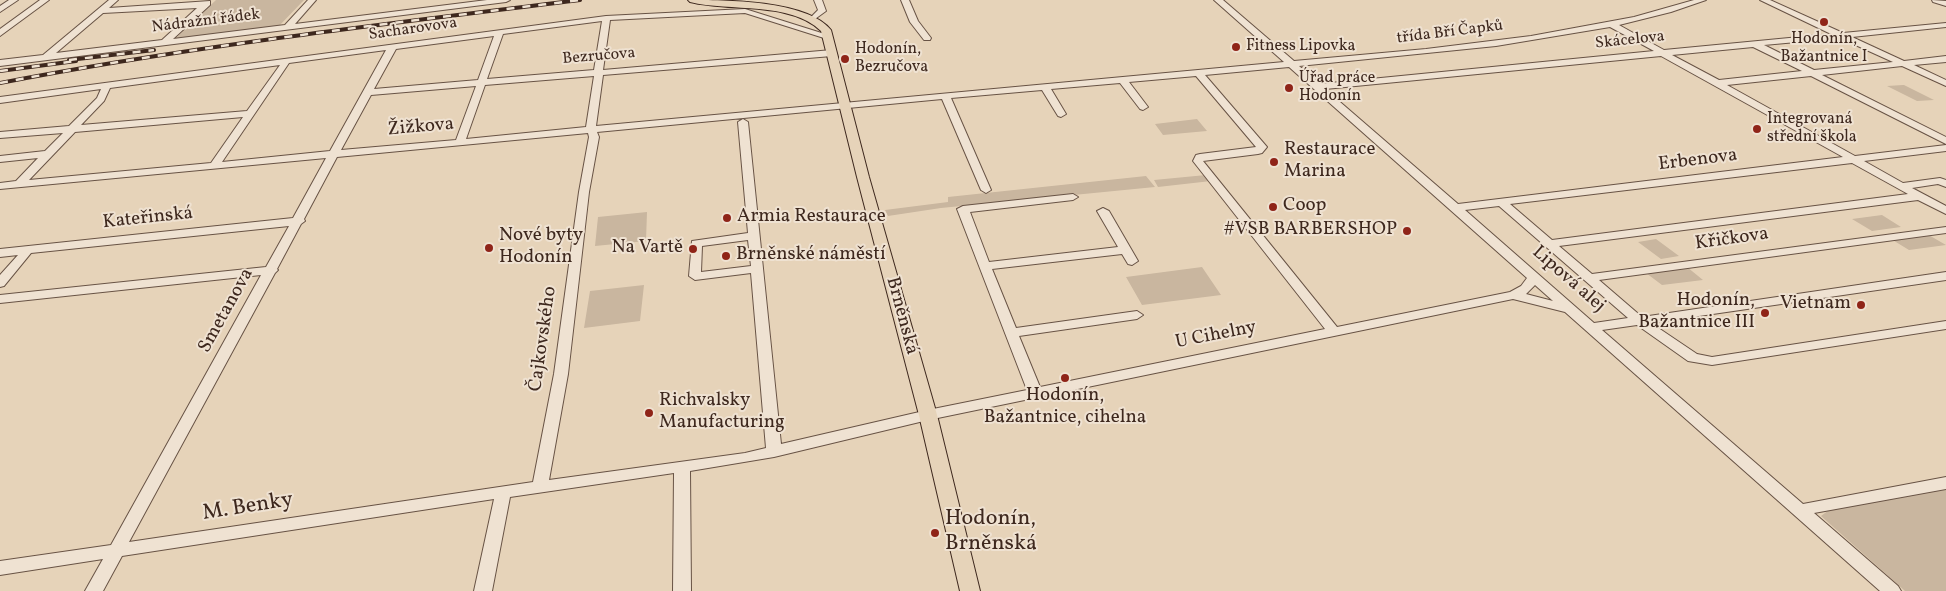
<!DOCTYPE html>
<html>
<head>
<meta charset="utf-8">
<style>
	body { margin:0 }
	canvas { display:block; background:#e6d3b9 }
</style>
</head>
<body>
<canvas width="1946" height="591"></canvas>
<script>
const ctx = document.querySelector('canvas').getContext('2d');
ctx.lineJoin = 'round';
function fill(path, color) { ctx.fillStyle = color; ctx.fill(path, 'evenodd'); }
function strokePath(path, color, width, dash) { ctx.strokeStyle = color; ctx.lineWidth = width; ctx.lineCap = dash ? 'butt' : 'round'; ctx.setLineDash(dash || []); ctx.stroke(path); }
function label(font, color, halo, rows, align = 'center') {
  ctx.font = font + ' Vollkorn,serif'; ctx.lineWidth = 4; ctx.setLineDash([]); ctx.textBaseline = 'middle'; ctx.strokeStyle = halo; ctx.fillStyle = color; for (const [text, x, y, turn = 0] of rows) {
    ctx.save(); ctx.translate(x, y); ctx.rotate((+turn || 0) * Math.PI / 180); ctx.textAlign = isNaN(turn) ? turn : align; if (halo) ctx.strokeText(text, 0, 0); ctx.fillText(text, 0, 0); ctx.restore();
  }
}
fill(new Path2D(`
	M 216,0 L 304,0 L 279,26 L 173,41 Z
	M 1903,85 L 1904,85 L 1934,100 L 1917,101 L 1887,86 Z
	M 1197,119 L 1207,131 L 1163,135 L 1155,124 Z
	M 1206,175 L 1211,181 L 1158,187 L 1154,180 Z
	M 1146,176 L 1155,187 L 941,208 L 888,216 L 885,210 L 948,202 L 948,197 Z
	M 647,212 L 646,241 L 595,246 L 598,217 Z
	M 1882,215 L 1901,227 L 1872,231 L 1852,219 Z
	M 1927,234 L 1946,245 L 1909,250 L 1891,239 Z
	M 1656,239 L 1679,256 L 1661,259 L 1638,242 Z
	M 1202,267 L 1221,295 L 1142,305 L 1126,277 Z
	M 1687,267 L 1703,280 L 1662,285 L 1646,273 Z
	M 644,285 L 640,321 L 584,328 L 590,291 Z
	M 1946,488 L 1946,591 L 1905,591 L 1821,516 L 1829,510 Z`), '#c9b69f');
const minor = new Path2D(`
	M 9,0 L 18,0 L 0,12 L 0,6 Z
	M 40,0 L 49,0 L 0,36 L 0,29 Z
	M 109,0 L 118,0 L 109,8 L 210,1 L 210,5 L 173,39 L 285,25 L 308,0 L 316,0 L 295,24 L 487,0 L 510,0 L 506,2 L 0,66 L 0,60 L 43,55 ZM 197,8 L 162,40 L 56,53 L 103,13 Z
	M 814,0 L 822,0 L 826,11 L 815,19 L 811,17 L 818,10 Z
	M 901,0 L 909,0 L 918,21 L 931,38 L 930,40 L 924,40 L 910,22 Z
	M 1214,0 L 1223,0 L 1294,61 L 1426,49 L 1531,36 L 1634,17 L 1694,0 L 1706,0 L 1671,12 L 1619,25 L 1664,50 L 1831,34 L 1760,0 L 1770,0 L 1843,33 L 1946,23 L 1946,27 L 1852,37 L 1904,61 L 1946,56 L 1946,62 L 1914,65 L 1946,80 L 1946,86 L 1902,66 L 1822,75 L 1946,137 L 1946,144 L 1811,76 L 1727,85 L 1855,156 L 1946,145 L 1946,151 L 1864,161 L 1903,183 L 1940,178 L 1946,180 L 1946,187 L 1938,184 L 1912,188 L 1946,206 L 1946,214 L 1918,200 L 1559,246 L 1592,274 L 1946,227 L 1946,233 L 1599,280 L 1642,317 L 1946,272 L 1946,280 L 1651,323 L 1697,354 L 1712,357 L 1946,321 L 1946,329 L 1712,365 L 1688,361 L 1637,325 L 1602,330 L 1803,504 L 1946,477 L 1946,489 L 1814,513 L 1898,586 L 1901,591 L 1880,591 L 1565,312 L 1513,299 L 928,420 L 774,457 L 690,471 L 691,591 L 673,591 L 674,473 L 510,497 L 492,591 L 474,591 L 494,499 L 122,556 L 103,591 L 85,591 L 103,559 L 0,575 L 0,561 L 111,545 L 261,275 L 0,303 L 0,295 L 266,267 L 289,226 L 31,253 L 4,286 L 0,287 L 0,275 L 18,255 L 0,257 L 0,249 L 293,218 L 326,158 L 0,189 L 0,183 L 16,181 L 38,158 L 0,162 L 0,156 L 45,151 L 63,133 L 0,138 L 0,132 L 69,126 L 97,98 L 101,89 L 0,103 L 0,97 L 606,16 L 745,9 L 831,36 L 824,38 L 745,13 L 610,20 L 603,70 L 832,50 L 836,53 L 832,56 L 603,75 L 596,126 L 1284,62 ZM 602,21 L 594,70 L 487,79 L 503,34 ZM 1610,27 L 1654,51 L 1320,84 L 1299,66 L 1496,46 ZM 494,36 L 478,80 L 374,89 L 396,49 ZM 1840,38 L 1893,62 L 1814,70 L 1764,45 ZM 1753,47 L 1802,71 L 1719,80 L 1672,55 ZM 386,50 L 330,151 L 222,162 L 289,63 ZM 1661,56 L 1843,157 L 1458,204 L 1325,89 ZM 280,65 L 247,111 L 81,125 L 104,101 L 110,88 ZM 1289,67 L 1527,278 L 1521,286 L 1510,292 L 1337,327 L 1203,161 L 1258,154 L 1262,153 L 1267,147 L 1205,75 ZM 594,76 L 586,127 L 466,139 L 485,85 ZM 1196,76 L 1256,147 L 1200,154 L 1196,155 L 1193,161 L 1325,329 L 1040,387 L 1019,336 L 1137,319 L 1143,315 L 1137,311 L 1016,328 L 992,269 L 1122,254 L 1128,264 L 1132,265 L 1138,261 L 1109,211 L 1103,208 L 1097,211 L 1118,247 L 989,262 L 970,212 L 1073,200 L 1078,197 L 1073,194 L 963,206 L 957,209 L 1027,390 L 928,410 L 781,444 L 748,122 L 743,119 L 738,122 L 748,233 L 692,241 L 689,276 L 695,280 L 751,273 L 766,448 L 745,453 L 549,480 L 568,374 L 589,192 L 599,137 L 597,132 L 942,99 L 981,190 L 986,193 L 991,190 L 951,98 L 1042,90 L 1058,116 L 1061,117 L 1066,114 L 1051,89 L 1120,83 L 1140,109 L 1143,110 L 1148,107 L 1129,82 ZM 476,86 L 456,140 L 341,150 L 371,95 ZM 243,117 L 211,163 L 29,180 L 75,132 ZM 588,133 L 589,137 L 579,192 L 554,374 L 533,482 L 129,542 L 275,273 L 278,270 L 277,269 L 301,224 L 305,221 L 304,219 L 337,157 ZM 1852,163 L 1908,194 L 1552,240 L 1510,204 ZM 1499,206 L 1628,318 L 1594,323 L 1465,210 ZM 748,240 L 751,266 L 701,272 L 702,246 ZM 1535,285 L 1553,301 L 1526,294 Z
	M 1932,0 L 1946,1 L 1946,6 L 1933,2 Z`);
const major = new Path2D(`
	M 688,0 C 725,0 807,0 831,30 L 869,177 L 937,415 L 980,591 L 960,591 L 919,415 L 857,177 L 821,31 C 790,1 730,12 690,2 Z`);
strokePath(minor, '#685345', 2);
strokePath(major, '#3e281e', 2);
fill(minor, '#efe2d2');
fill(major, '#e6d3b9');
const rail = new Path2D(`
	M 69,60 L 154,50
	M 0,71 L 76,61
	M 0,83 C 192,46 386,24 580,0`);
strokePath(rail, '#3e281e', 4);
strokePath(rail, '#efe2d2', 2.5, [8]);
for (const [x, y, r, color] of [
	[1824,22,5,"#8f2418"],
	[1236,47,5,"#8f2418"],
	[845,59,5,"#8f2418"],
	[1289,88,5,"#8f2418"],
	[1757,129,5,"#8f2418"],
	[1274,162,5,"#8f2418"],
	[1273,207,5,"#8f2418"],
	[727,218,5,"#8f2418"],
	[1407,231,5,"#8f2418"],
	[489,248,5,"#8f2418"],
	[693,249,5,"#8f2418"],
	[726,256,5,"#8f2418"],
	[1861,305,5,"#8f2418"],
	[1765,313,5,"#8f2418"],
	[1065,378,5,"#8f2418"],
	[649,413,5,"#8f2418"],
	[935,533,5,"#8f2418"]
]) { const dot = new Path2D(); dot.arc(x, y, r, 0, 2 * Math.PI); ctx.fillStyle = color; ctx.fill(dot); strokePath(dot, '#efe2d2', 2); }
label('16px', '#3e281e', '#efe2d2', [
	["Nádražní řádek",206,22,-7],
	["Sacharovova",413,30,-8],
	["třída Bří Čapků",1450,33,-7],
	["Skácelova",1630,41,-6],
	["Bezručova",599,57,-5]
]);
label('16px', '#3e281e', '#efe2d2', [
	["Hodonín,",1824,40,"center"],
	["Bažantnice I",1824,58,"center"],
	["Fitness Lipovka",1246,47],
	["Hodonín,",855,50],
	["Bezručova",855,68],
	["Úřad práce",1299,79],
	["Hodonín",1299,97],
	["Integrovaná",1767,120],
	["střední škola",1767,138]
], 'left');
label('19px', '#3e281e', '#efe2d2', [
	["Žižkova",421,128,-5],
	["Erbenova",1698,161,-7],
	["Kateřinská",148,219,-6],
	["Křičkova",1732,240,-8],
	["Lipová alej",1568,280,41],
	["Smetanova",227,311,-61],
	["Brněnská",901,316,75],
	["U Cihelny",1216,336,-11],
	["Čajkovského",544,339,-82]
]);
label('19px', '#3e281e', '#efe2d2', [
	["Restaurace",1284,151],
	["Marina",1284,173],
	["Coop",1283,207],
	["Armia Restaurace",737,218],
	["#VSB BARBERSHOP",1397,231,"right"],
	["Nové byty",499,237],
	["Hodonín",499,259],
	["Na Vartě",683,249,"right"],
	["Brněnské náměstí",736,256],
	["Hodonín,",1755,302,"right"],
	["Bažantnice III",1755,324,"right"],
	["Vietnam",1851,305,"right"],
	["Hodonín,",1065,397,"center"],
	["Bažantnice, cihelna",1065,419,"center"],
	["Richvalsky",659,402],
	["Manufacturing",659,424]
], 'left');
label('22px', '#3e281e', '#efe2d2', [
	["M. Benky",248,508,-9]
]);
label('22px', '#3e281e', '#efe2d2', [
	["Hodonín,",945,520],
	["Brněnská",945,545]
], 'left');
</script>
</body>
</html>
